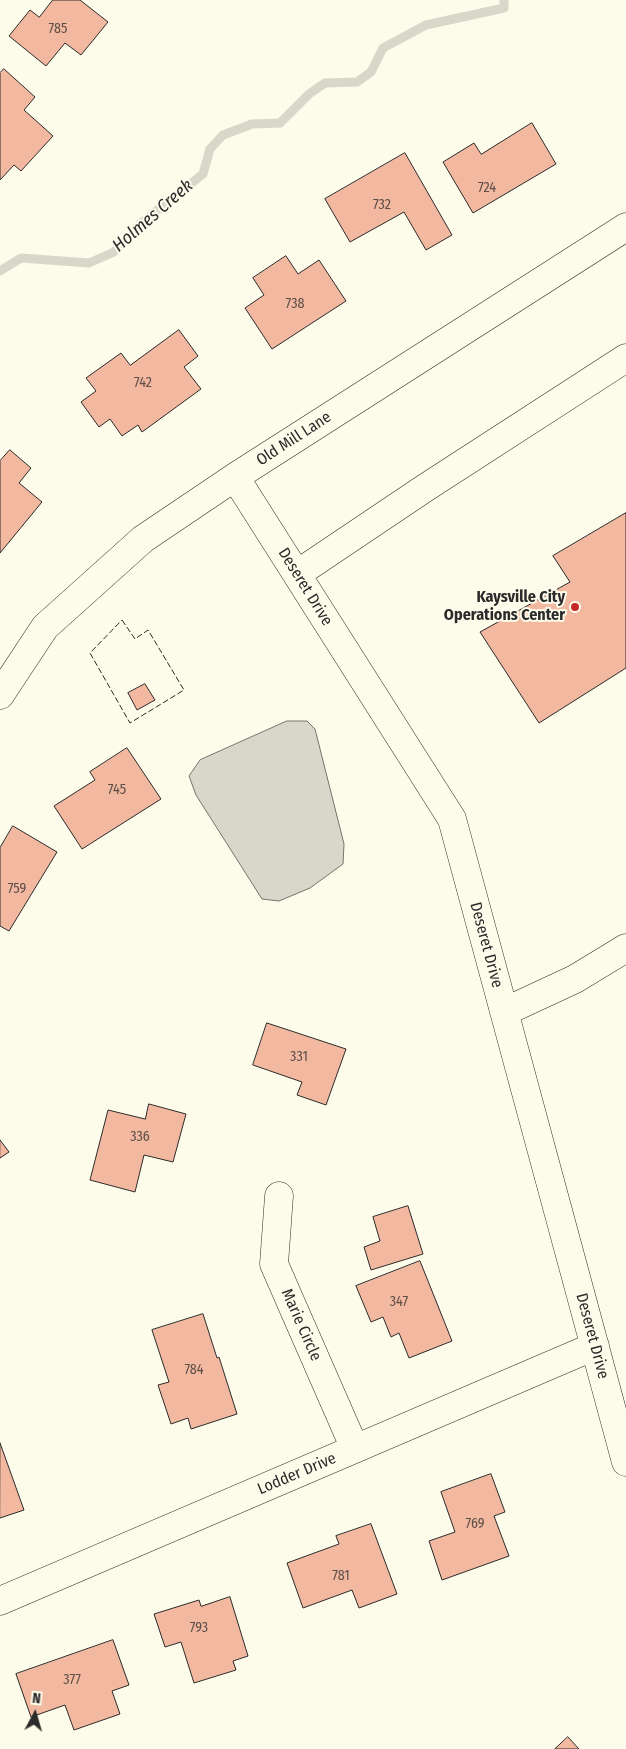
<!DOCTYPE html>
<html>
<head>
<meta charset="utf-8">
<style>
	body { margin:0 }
	#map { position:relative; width:626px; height:1749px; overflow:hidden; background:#fdfbea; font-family:"Fira Sans Condensed",sans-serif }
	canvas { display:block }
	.north { position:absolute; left:10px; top:1689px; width:50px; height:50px; -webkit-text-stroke:4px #fdfbea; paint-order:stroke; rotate:6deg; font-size:14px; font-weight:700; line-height:20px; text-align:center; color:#2b2b2b }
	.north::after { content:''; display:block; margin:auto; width:18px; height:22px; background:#2b2b2b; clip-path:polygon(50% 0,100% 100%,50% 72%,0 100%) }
</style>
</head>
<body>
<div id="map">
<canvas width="626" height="1749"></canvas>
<div class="north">N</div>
</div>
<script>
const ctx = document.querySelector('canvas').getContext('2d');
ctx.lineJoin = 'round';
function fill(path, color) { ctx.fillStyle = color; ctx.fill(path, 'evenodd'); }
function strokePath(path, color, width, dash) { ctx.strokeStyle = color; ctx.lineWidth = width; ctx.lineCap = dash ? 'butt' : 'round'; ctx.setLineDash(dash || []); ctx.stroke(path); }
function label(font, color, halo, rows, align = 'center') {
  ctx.font = font + ' "Fira Sans Condensed",sans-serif'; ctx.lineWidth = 4; ctx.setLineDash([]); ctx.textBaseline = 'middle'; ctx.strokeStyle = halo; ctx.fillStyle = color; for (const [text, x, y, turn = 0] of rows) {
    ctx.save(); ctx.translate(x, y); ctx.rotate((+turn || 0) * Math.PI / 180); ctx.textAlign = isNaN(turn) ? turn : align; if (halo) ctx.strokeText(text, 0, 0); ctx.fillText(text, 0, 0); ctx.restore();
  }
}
const water = new Path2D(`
	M 287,721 L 307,721 L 315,729 L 344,844 L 343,864 L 310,888 L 279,901 L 262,899 L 196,795 L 189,776 L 200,760 Z`);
fill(water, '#d8d7c9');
strokePath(water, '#74746e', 1);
strokePath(new Path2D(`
	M 0,271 L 21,258 L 89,263 L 114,252 L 141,223 L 203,174 L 210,149 L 223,135 L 252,124 L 280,123 L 309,94 L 325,83 L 357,82 L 371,72 L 383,48 L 426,25 L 504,8 L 504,0`), '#d8d7c9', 9);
const building = new Path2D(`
	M 53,0 L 80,0 L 108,22 L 81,55 L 65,43 L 46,66 L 9,36 L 30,10 L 39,17 Z
	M 4,69 L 35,97 L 24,110 L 53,136 L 21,171 L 14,165 L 0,180 L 0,73 Z
	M 532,123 L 556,164 L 473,213 L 443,162 L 474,143 L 481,154 Z
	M 405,153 L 452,235 L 426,250 L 404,212 L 350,242 L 325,199 Z
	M 286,256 L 298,274 L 319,260 L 346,301 L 272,349 L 245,308 L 264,295 L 253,278 Z
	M 179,330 L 198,356 L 184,367 L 201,389 L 142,432 L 138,425 L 122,436 L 110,419 L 99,427 L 81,402 L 96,391 L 86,378 L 121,353 L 130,365 Z
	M 10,450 L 31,468 L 19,483 L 42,502 L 0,553 L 0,461 Z
	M 626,513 L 626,668 L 539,723 L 480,632 L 570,582 L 553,556 Z
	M 145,684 L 155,700 L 137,710 L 128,693 Z
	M 127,748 L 161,799 L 82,849 L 54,806 L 95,780 L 90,772 Z
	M 13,826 L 57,852 L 9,931 L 0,926 L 0,848 Z
	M 267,1023 L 346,1049 L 326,1105 L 297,1095 L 302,1082 L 253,1065 Z
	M 149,1104 L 186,1114 L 173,1162 L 144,1155 L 135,1192 L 90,1180 L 108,1110 L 145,1119 Z
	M 0,1140 L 9,1152 L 0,1158 Z
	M 408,1206 L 423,1254 L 371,1270 L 364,1247 L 380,1241 L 373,1217 Z
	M 420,1261 L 452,1341 L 409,1358 L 399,1333 L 391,1337 L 383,1317 L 371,1322 L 356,1286 Z
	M 203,1314 L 217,1358 L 219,1357 L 237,1414 L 191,1429 L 188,1418 L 171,1424 L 158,1385 L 169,1382 L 152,1330 Z
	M 0,1443 L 24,1510 L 0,1518 Z
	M 491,1474 L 505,1512 L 494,1516 L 509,1556 L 442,1580 L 429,1541 L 455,1532 L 441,1492 Z
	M 371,1524 L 397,1594 L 359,1608 L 352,1590 L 303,1608 L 287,1563 L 339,1544 L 336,1536 Z
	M 230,1597 L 248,1656 L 233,1661 L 236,1670 L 194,1683 L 181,1642 L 165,1647 L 154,1614 L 199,1600 L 201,1606 Z
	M 113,1640 L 129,1685 L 112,1691 L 120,1714 L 74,1730 L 65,1705 L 31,1717 L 16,1674 Z
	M 568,1737 L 579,1749 L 555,1749 Z`);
fill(building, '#f2b8a0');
strokePath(building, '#2b2b2b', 1);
const minor = new Path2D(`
	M 235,477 L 452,819 L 626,1462
	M 297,574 L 425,488 L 626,358
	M 0,695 L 45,627 L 143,539 L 235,477 L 626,227
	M 504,1012 L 575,979 L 626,948
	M 279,1196 L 274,1264 L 355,1449
	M 0,1601 L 595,1346`);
strokePath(minor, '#2b2b2b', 29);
strokePath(minor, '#fdfbea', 28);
strokePath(new Path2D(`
	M 122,620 L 135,639 L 148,630 L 184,690 L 130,723 L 90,653 Z`), '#2b2b2b', 1, [6, 2.5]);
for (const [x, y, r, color] of [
	[575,607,5,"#c62828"]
]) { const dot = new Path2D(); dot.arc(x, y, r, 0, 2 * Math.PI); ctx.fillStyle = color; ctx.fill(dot); strokePath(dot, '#fdfbea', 2); }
label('14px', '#5d4e48', null, [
	["785",58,29],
	["724",487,188],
	["732",382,205],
	["738",295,304],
	["742",143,383],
	["745",117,790],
	["759",17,889],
	["331",299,1057],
	["336",140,1137],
	["347",399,1302],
	["784",194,1370],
	["769",475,1524],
	["781",341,1576],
	["793",199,1628],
	["377",72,1680]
]);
label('16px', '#2b2b2b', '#fdfbea', [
	["Old Mill Lane",294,439,-33],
	["Deseret Drive",305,587,58],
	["Deseret Drive",486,945,75],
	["Marie Circle",301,1325,66],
	["Deseret Drive",592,1336,75],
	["Lodder Drive",297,1474,-23]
]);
label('bold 16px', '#2b2b2b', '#fdfbea', [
	["Kaysville City",565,598],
	["Operations Center",565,616]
], 'right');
label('italic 18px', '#2b2b2b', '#fdfbea', [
	["Holmes Creek",153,216,-41]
]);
</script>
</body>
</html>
